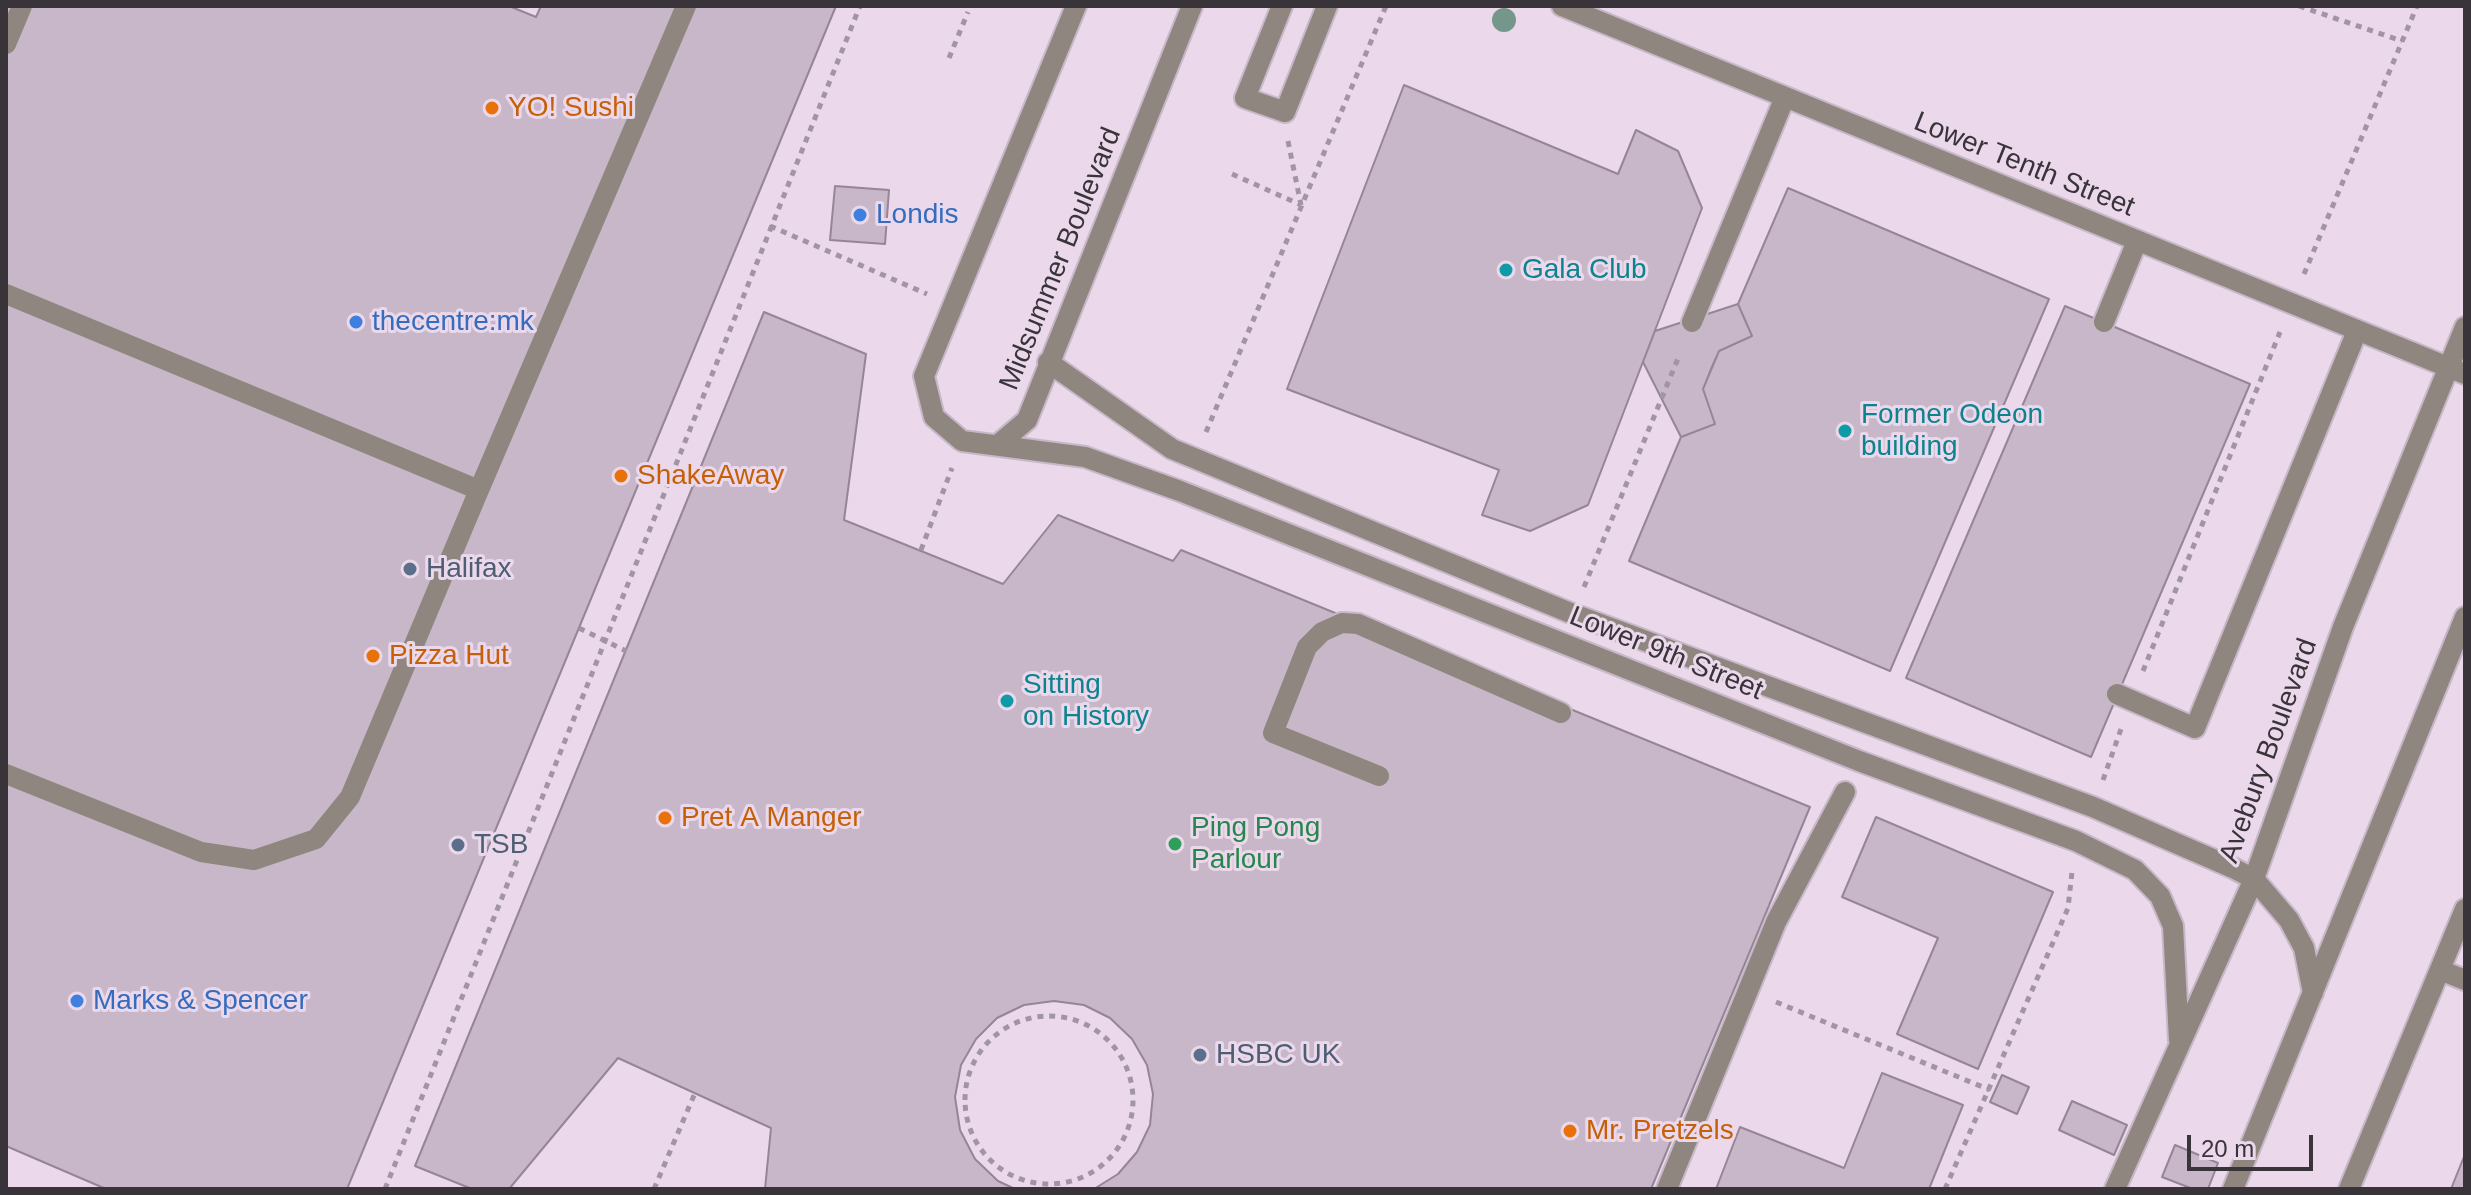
<!DOCTYPE html>
<html>
<head>
<meta charset="utf-8">
<style>
  body { margin:0 }
  #map { position:relative; width:2471px; height:1195px; overflow:hidden; background:#ebd9eb; font-family:Arial,sans-serif }
  canvas { display:block }
  .frame { position:absolute; inset:0; border:8px solid #39333a; pointer-events:none }
  .scale { position:absolute; left:2187px; top:1135px; width:126px; height:36px; box-sizing:border-box; border:4px solid #39333a; border-top:0; padding-left:10px; font-size:24px; line-height:28px; white-space:nowrap; color:#39333a; -webkit-text-stroke:6px #ebd9eb; paint-order:stroke }
</style>
</head>
<body>
<div id="map">
<canvas width="2471" height="1195"></canvas>
<div class="frame"></div>
<div class="scale">20 m</div>
</div>
<script>
const ctx = document.querySelector('canvas').getContext('2d');
ctx.lineJoin = 'round';
function paint(path, color) { ctx.fillStyle = color; ctx.fill(path, 'evenodd'); }
const poly = rows => new Path2D(rows.map(r => 'M' + r).join(''));
function stroke(path, color, width, dash) { ctx.strokeStyle = color; ctx.lineWidth = width; ctx.lineCap = dash ? 'butt' : 'round'; ctx.setLineDash(dash || []); ctx.stroke(path); }
function drawText(font, color, halo, rows, align = 'center') {
  ctx.font = font + ' Arial,sans-serif'; ctx.lineWidth = 6; ctx.setLineDash([]); ctx.textBaseline = 'middle'; ctx.strokeStyle = halo; ctx.fillStyle = color; for (const [text, x, y, turn = 0] of rows) {
    ctx.save(); ctx.translate(x, y); ctx.rotate((+turn || 0) * Math.PI / 180); ctx.textAlign = isNaN(turn) ? turn : align; if (halo) ctx.strokeText(text, 0, 0); ctx.fillText(text, 0, 0); ctx.restore();
  }
}
const building = poly([
  [6,6,509,6,536,17,541,6,836,6,347,1189,106,1189,6,1146,6,6],
  [1404,85,1618,174,1636,130,1678,151,1702,208,1588,505,1530,531,1482,515,1499,470,1287,389,1404,85],
  [835,186,889,190,885,244,830,240,835,186],
  [1788,188,2049,299,1890,671,1629,561,1681,437,1715,424,1703,389,1719,351,1752,336,1738,304,1788,188],
  [1738,304,1752,336,1719,351,1711,369,1703,389,1715,424,1681,437,1643,362,1655,331,1738,304],
  [2065,306,2250,384,2091,757,1906,678,2065,306],
  [764,312,866,354,844,520,1003,584,1058,515,1173,561,1181,550,1810,807,1651,1189,1094,1189,1118,1174,1137,1152,1150,1125,1153,1094,1147,1065,1132,1039,1110,1018,1084,1005,1054,1001,1024,1005,997,1018,976,1039,961,1065,955,1097,960,1130,975,1159,998,1181,1015,1189,765,1189,771,1128,618,1058,509,1189,472,1189,415,1166,764,312],
  [1876,817,2053,892,1978,1069,1897,1034,1938,938,1842,897,1876,817],
  [1882,1073,1963,1105,1929,1189,1716,1189,1740,1127,1844,1168,1882,1073],
  [2002,1075,2029,1087,2017,1114,1990,1102,2002,1075],
  [2072,1101,2127,1125,2114,1155,2059,1130,2072,1101],
  [2175,1145,2218,1163,2208,1189,2193,1189,2162,1177,2175,1145],
  [2465,1154,2465,1189,2451,1189,2465,1154]
]);
paint(building, '#c8b7c9');
stroke(building, '#968596', 2);
const minor = poly([
  [1076,6,924,376,934,417,962,441,1085,457,1180,491,1859,761,2076,841,2135,870,2160,896,2173,926,2179,1040],
  [1282,6,1245,98,1285,112,1327,6],
  [1562,6,2465,374],
  [6,44,22,6],
  [6,294,479,490,686,6],
  [1692,322,1785,97],
  [2104,322,2137,241],
  [1048,362,1172,449,1573,614,2093,807,2233,868,2254,879,2289,920,2304,948,2313,993],
  [1000,443,1027,420,1192,6],
  [2117,694,2195,728,2357,331],
  [6,774,201,852,254,860,316,839,350,797,479,490],
  [1379,776,1273,733,1307,647,1322,632,1342,623,1358,624,1561,713],
  [2440,970,2465,980],
  [1667,1189,1776,922,1845,792],
  [2115,1189,2254,879,2343,627,2465,327],
  [2233,1189,2465,617],
  [2349,1189,2465,909]
]);
stroke(minor, '#c7b8c8', 24);
stroke(poly([
  [2299,6,2402,41],
  [949,58,968,12],
  [1288,141,1301,205],
  [1232,174,1301,205],
  [770,226,927,294],
  [2304,274,2417,6],
  [1206,432,1386,6],
  [921,550,952,468],
  [1584,587,1679,356],
  [579,628,626,651],
  [2143,671,2280,332],
  [2103,780,2121,729],
  [1776,1002,1990,1090],
  '965 1100a84 84 0 1 1 168 0a84 84 0 1 1-168 0Z',
  [385,1189,860,6],
  [654,1189,695,1093],
  [1945,1189,2068,908,2072,872]
]), '#a295a3', 5, [6, 6]);
stroke(minor, '#8f8680', 20);
ctx.fillStyle = '#75968a';
for (const [x, y] of [
  [1504,20]
]) { ctx.beginPath(); ctx.arc(x, y, 12, 0, 2 * Math.PI); ctx.fill(); }
for (const [x, y, r, color] of [
  [492,108,8,"#e8710a"],
  [860,215,8,"#3f7fe0"],
  [1506,270,8,"#0f9aa8"],
  [356,322,8,"#3f7fe0"],
  [1845,431,8,"#0f9aa8"],
  [621,476,8,"#e8710a"],
  [410,569,8,"#5c6f8a"],
  [373,656,8,"#e8710a"],
  [1007,701,8,"#0f9aa8"],
  [665,818,8,"#e8710a"],
  [1175,844,8,"#2e9e5b"],
  [458,845,8,"#5c6f8a"],
  [77,1001,8,"#3f7fe0"],
  [1200,1055,8,"#5c6f8a"],
  [1570,1131,8,"#e8710a"]
]) { const dot = new Path2D(); dot.arc(x, y, r, 0, 2 * Math.PI); ctx.fillStyle = color; ctx.fill(dot); stroke(dot, '#ebd9eb', 3); }
drawText('28px', '#c56008', '#ebd9eb', [
  ["YO! Sushi",508,108],
  ["ShakeAway",637,476],
  ["Pizza Hut",389,656],
  ["Pret A Manger",681,818],
  ["Mr. Pretzels",1586,1131]
], 'left');
drawText('28px', '#39333a', '#ebd9eb', [
  ["Lower Tenth Street",2024,165,22],
  ["Midsummer Boulevard",1061,259,-68],
  ["Lower 9th Street",1666,654,22],
  ["Avebury Boulevard",2269,751,-70]
]);
drawText('28px', '#366cbe', '#ebd9eb', [
  ["Londis",876,215],
  ["thecentre:mk",372,322],
  ["Marks & Spencer",93,1001]
], 'left');
drawText('28px', '#0d838f', '#ebd9eb', [
  ["Gala Club",1522,270],
  ["Former Odeon",1861,415],
  ["building",1861,447],
  ["Sitting",1023,685],
  ["on History",1023,717]
], 'left');
drawText('28px', '#4e5e75', '#ebd9eb', [
  ["Halifax",426,569],
  ["TSB",474,845],
  ["HSBC UK",1216,1055]
], 'left');
drawText('28px', '#27864d', '#ebd9eb', [
  ["Ping Pong",1191,828],
  ["Parlour",1191,860]
], 'left');
</script>
</body>
</html>
